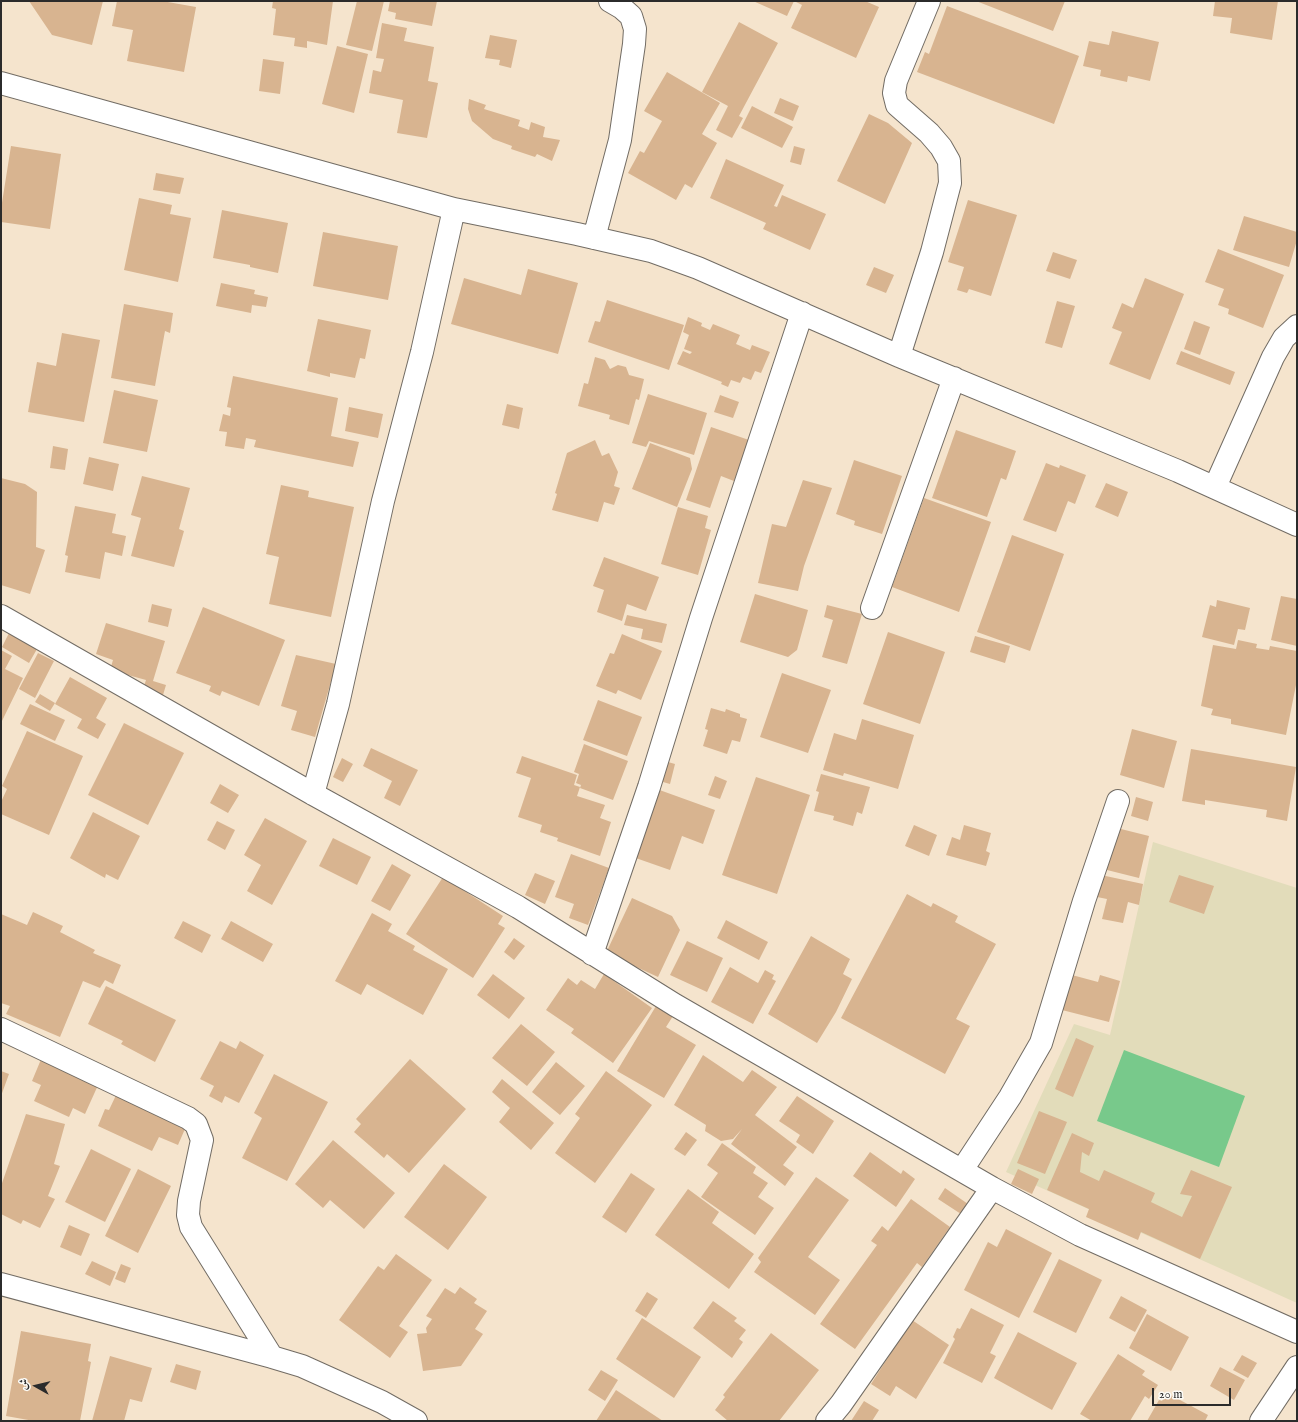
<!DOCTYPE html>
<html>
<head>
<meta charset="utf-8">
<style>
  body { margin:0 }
  #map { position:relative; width:1298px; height:1422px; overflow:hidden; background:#f5e4cd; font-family:"IM FELL English",Amiri,serif }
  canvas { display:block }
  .frame { position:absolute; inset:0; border:2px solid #2b2b2b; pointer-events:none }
  .north { position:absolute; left:16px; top:1366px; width:40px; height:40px; -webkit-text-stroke:3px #fdfcf7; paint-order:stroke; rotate:278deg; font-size:11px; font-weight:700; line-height:16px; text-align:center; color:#2b2b2b }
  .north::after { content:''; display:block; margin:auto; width:14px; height:18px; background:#2b2b2b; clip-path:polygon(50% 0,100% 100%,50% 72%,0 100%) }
  .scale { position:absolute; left:1152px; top:1388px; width:79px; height:18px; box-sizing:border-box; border:2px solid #2b2b2b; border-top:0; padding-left:5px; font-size:12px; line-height:14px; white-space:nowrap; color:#2b2b2b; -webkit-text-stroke:3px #fdfcf7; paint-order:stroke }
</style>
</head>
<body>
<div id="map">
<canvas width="1298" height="1422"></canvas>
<div class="frame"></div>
<div class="north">ش</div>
<div class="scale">20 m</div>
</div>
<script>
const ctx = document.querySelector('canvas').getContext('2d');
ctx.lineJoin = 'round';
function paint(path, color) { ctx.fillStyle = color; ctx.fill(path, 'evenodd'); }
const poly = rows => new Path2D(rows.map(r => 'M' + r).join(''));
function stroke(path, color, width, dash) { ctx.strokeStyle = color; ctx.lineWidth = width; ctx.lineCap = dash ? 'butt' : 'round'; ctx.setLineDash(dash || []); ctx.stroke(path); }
paint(poly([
  [1153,842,1297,888,1297,1303,1006,1172,1074,1024,1110,1035]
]), '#e2dcba');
paint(poly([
  [1124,1050,1245,1096,1219,1167,1097,1121]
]), '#78c98b');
paint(poly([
  [29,1,103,1,92,45,52,35],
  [117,1,162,1,196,7,184,72,127,61,133,30,112,26],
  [273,1,333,1,327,45,307,41,307,48,294,46,295,38,273,35,276,9,272,8],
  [357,1,384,1,372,51,346,45],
  [390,1,437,1,432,26,395,19,396,13,388,11],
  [753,1,865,1,879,7,856,58,791,28,802,5,794,1,787,16],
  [976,1,1065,1,1053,31],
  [1215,1,1278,1,1272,40,1230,33,1232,18,1213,16],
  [947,6,1079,56,1054,124,917,72,925,52,929,54],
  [739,22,778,43,739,116,743,118,732,138,716,130,728,106,702,92],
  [382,23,407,28,404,41,434,47,428,81,438,83,427,138,397,133,403,100,369,93,373,70,381,72,384,59,376,58],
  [1112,31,1159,42,1150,81,1128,76,1127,82,1100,76,1101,70,1083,66,1089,41,1109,45],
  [490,35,517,40,511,68,499,65,500,60,485,58],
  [337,46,368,54,354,113,322,104],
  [263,59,284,62,280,94,259,91],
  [667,72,720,103,702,134,717,143,692,188,685,184,676,200,628,173,640,151,644,153,662,121,644,111],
  [780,98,799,106,793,121,774,113],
  [469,99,486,105,484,109,520,120,518,126,529,130,531,122,545,127,543,137,560,140,552,161,537,154,535,157,511,149,512,146,493,139,472,121,468,109],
  [752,106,793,127,782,148,741,128],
  [869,114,888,123,912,143,885,204,837,181],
  [11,146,61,154,50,229,1,222,1,209],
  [794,146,805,149,801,165,790,162],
  [726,159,784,185,774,206,777,207,782,195,826,214,810,250,763,229,766,223,710,198],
  [156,173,184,178,180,194,153,190],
  [139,198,172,205,170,214,191,218,178,282,124,270],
  [968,200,1017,215,991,296,969,289,967,293,957,290,964,267,948,262],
  [222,210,288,223,278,273,250,267,250,265,213,258],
  [1244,216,1297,232,1297,240,1289,267,1233,250],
  [323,232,398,246,388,300,313,286],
  [1218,249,1284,275,1263,328,1228,314,1229,309,1218,305,1224,289,1205,282],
  [1053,252,1077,260,1070,279,1046,271],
  [874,267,894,275,886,293,866,285],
  [528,269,578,283,558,354,451,324,464,278,521,295],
  [1145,278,1184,294,1150,380,1109,364,1122,332,1112,328,1122,303,1133,308],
  [221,283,255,290,254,294,268,297,266,307,252,305,251,313,216,306],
  [607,300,684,325,669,370,588,342,595,321,600,322],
  [1057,301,1075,306,1062,348,1045,343],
  [124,304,173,313,170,333,165,331,155,386,111,378],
  [688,317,702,323,701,326,710,330,713,324,740,335,736,344,750,350,752,345,770,352,761,373,755,371,751,380,743,377,740,383,731,380,728,387,721,384,722,382,677,364,683,351,690,354,692,352,684,349,689,335,683,332],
  [318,319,371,330,365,359,360,358,355,378,330,373,330,377,307,371],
  [1194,321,1210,327,1200,355,1184,349],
  [62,333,100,340,84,422,28,412,37,362,56,366],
  [1181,351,1235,372,1230,385,1176,364],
  [595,357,605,360,610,369,618,365,626,367,629,375,644,379,639,400,636,399,629,425,609,419,610,415,578,406,584,383,588,384],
  [233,376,338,398,331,436,359,442,353,467,254,447,256,440,246,438,244,449,225,446,227,432,219,431,223,414,230,416,231,408,227,407],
  [114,390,158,400,147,452,103,443],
  [648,394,707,413,694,455,649,441,646,447,632,443],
  [720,395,739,402,733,418,714,412],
  [507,404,523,408,519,429,502,425],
  [349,407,383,414,378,438,345,431],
  [711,427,749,440,734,481,721,476,710,508,686,500],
  [956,430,1016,451,1006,480,1001,478,987,517,932,498],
  [595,440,602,456,609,453,618,472,614,486,620,488,614,505,604,502,598,522,552,510,557,494,555,493,567,453],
  [650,443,690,458,692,469,677,507,632,489],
  [53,446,68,449,65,470,50,468],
  [89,457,119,464,113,491,83,484],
  [854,460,902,476,882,534,854,525,855,521,836,514],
  [1046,463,1059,468,1060,465,1086,475,1075,504,1068,501,1056,532,1023,520],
  [142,476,190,488,179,529,184,531,174,567,131,556,141,518,131,515],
  [1,478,25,484,37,492,36,547,45,550,30,594,1,585],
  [803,480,832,488,804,566,798,591,758,583,772,524,786,527],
  [1106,483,1128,492,1118,517,1095,507],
  [281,485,309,491,308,497,354,507,331,617,269,604,279,557,266,554],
  [924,498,991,522,959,612,892,587],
  [75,506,116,514,112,533,126,536,122,556,105,552,100,579,65,572,68,556,65,555],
  [678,507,708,516,705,528,711,530,698,575,661,564],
  [1012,535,1064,554,1030,651,977,632],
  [604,557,659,577,646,611,627,604,622,621,597,612,604,590,593,586],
  [755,594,808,610,797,650,788,657,740,642],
  [1281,596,1297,599,1297,646,1271,640],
  [1217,600,1250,608,1245,630,1238,629,1234,645,1202,637,1210,605,1216,607],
  [152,604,172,609,168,627,148,622],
  [827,605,862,614,847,664,822,657,833,620,824,617],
  [203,607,285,640,259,706,222,691,220,696,209,691,211,686,176,673],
  [627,615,667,624,662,643,641,639,643,629,624,625],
  [106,623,165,641,153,681,166,685,163,695,143,689,146,680,110,670,113,660,96,654],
  [888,632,945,652,920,724,863,704],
  [9,633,37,649,29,663,2,647],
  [622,634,662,651,641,700,618,690,616,694,596,686,610,653,614,654],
  [975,636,1010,646,1005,663,970,652],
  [1238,640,1257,644,1256,648,1269,650,1270,646,1297,651,1297,680,1286,735,1231,724,1231,719,1211,715,1213,709,1201,706,1213,645,1236,649],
  [1,650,12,656,5,669,23,678,1,723],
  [38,653,54,661,35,698,19,689],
  [296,655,336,664,315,737,291,730,297,711,281,706],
  [782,673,831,690,808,753,760,737],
  [70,677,107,698,96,718,106,724,98,739,77,728,82,719,55,704],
  [40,694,55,703,50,711,35,702],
  [598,700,642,717,627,756,583,740],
  [30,704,65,720,55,741,20,724],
  [711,708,725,712,726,709,740,714,740,717,747,719,740,742,732,740,727,754,703,746,708,730,705,729],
  [862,719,914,735,898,789,844,773,843,776,823,770,834,733,856,740],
  [124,723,184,753,148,825,88,795],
  [1132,729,1177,741,1164,788,1120,775],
  [27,731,83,756,49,835,1,814,1,802,7,789,2,786],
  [584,744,628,761,613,800,580,788,581,785,576,783,579,774,574,772],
  [371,748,418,770,400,806,384,798,392,781,363,766],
  [1191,749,1296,767,1287,821,1266,817,1267,810,1205,800,1205,805,1182,801],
  [522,756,577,775,574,785,580,787,577,796,605,805,600,818,611,822,600,856,557,841,558,838,540,832,542,825,518,817,531,778,516,773],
  [342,758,353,764,343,782,333,777],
  [661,760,675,764,670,784,656,780],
  [821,774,870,787,862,814,857,812,853,826,833,820,834,816,814,811,819,792,816,791],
  [715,776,727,781,720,799,708,795],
  [756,777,810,795,777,894,722,875],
  [220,784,239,795,228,813,210,803],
  [654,788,715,810,703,844,682,836,670,870,630,856],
  [1136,797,1153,802,1148,821,1131,816],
  [93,812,140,836,118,880,106,874,105,878,70,858],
  [265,818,307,841,272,905,247,891,261,865,244,855],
  [217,821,235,830,225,850,207,840],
  [914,825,937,835,929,856,905,846],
  [964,825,991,833,986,851,990,853,986,866,946,855,952,837,960,840],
  [1113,827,1149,836,1139,878,1103,869],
  [333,838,371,857,357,885,319,866],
  [571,854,609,868,588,925,569,918,574,904,555,897],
  [392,864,411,875,390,911,371,901],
  [535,873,555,881,545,904,525,895],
  [1101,875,1143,884,1139,905,1128,902,1123,923,1102,919,1107,899,1097,897],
  [1179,875,1214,886,1204,914,1169,902],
  [443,877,503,916,498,924,505,928,473,978,406,934],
  [907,894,931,907,933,903,958,916,955,922,996,944,956,1019,970,1026,945,1074,841,1018],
  [632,898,672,916,680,930,658,977,606,953],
  [33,912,63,926,60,932,95,950,93,953,121,965,113,984,105,980,100,988,83,981,60,1037,6,1014,10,1006,1,1003,1,914,27,925],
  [372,913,392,924,388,931,415,946,413,950,448,969,423,1015,367,984,361,995,335,981],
  [726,920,768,942,759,960,717,938],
  [183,921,211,935,202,953,174,938],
  [231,921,273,944,263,962,221,939],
  [811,936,850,959,843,974,852,979,836,1012,817,1043,768,1014],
  [514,938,525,946,514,960,504,952],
  [687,941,723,958,707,992,670,975],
  [730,967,758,983,765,970,774,975,772,979,776,981,753,1024,711,1002],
  [493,974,525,998,509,1019,477,995],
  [604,974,652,1008,613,1063,571,1033,574,1029,546,1010,568,978,577,985,581,980,595,989],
  [1072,975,1098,982,1100,975,1120,981,1109,1022,1062,1010],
  [106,986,176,1020,155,1062,121,1044,123,1041,88,1024],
  [656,1006,673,1016,666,1027,696,1045,664,1098,617,1071],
  [521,1024,555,1052,527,1086,492,1058],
  [1076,1038,1094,1046,1073,1097,1055,1089],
  [220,1041,236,1049,240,1041,264,1055,239,1103,225,1096,222,1103,209,1096,214,1086,200,1079],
  [703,1055,743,1082,752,1070,777,1087,755,1115,797,1147,783,1165,794,1173,785,1186,731,1144,742,1129,733,1139,721,1141,705,1131,706,1125,674,1105],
  [42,1057,99,1083,85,1114,73,1108,69,1117,34,1101,41,1085,32,1081],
  [410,1059,466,1109,409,1173,387,1154,384,1158,354,1132,361,1124,356,1119],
  [556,1062,585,1086,560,1115,532,1092],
  [1,1071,9,1074,1,1096],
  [606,1071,652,1105,595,1183,555,1153,580,1118,575,1114],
  [274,1074,328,1102,287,1181,242,1158,262,1118,254,1113],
  [502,1079,554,1123,531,1150,499,1122,510,1108,492,1092],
  [118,1091,188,1122,178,1145,159,1137,152,1151,98,1126,105,1109,109,1110],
  [797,1096,834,1121,813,1154,796,1142,800,1135,779,1121],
  [1039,1111,1067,1122,1045,1174,1017,1163],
  [26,1114,65,1124,54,1164,60,1166,48,1196,55,1199,40,1228,23,1220,21,1224,1,1214,1,1186],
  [686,1132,697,1140,685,1156,674,1149],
  [1072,1133,1094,1143,1089,1156,1082,1152,1080,1172,1099,1181,1104,1170,1155,1193,1151,1202,1182,1217,1192,1196,1180,1194,1191,1170,1232,1187,1200,1259,1141,1232,1138,1240,1086,1217,1089,1209,1047,1190],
  [333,1140,395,1193,364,1229,330,1200,323,1208,295,1184],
  [722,1143,756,1167,753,1173,768,1183,758,1197,774,1208,755,1235,701,1197,718,1173,707,1165],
  [91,1149,131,1169,105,1222,65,1202],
  [870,1152,901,1174,903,1170,915,1179,896,1207,853,1176],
  [444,1164,487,1197,448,1250,404,1217],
  [138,1169,171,1186,138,1253,105,1236],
  [1018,1169,1039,1179,1032,1194,1011,1184],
  [631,1173,655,1189,626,1233,602,1217],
  [816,1177,849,1200,808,1257,840,1280,815,1315,754,1272,761,1262,758,1258],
  [945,1188,968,1204,961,1214,938,1199],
  [688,1189,719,1212,712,1223,754,1254,729,1289,655,1235],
  [911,1199,950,1227,922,1267,917,1263,855,1349,820,1324,877,1245,871,1241,882,1226,888,1231],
  [69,1225,90,1234,81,1256,60,1247],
  [1006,1229,1052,1253,1019,1318,964,1290,988,1242,997,1247],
  [396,1254,432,1280,399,1326,408,1332,390,1358,339,1320,378,1266,384,1270],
  [1059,1259,1102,1280,1076,1333,1033,1312],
  [92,1261,116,1272,110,1286,85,1274],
  [121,1264,131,1268,125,1283,115,1279],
  [460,1287,477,1299,474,1303,487,1311,475,1329,483,1334,461,1366,423,1371,417,1334,427,1333,426,1328,432,1319,426,1316,445,1288,455,1294],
  [647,1292,658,1299,646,1318,635,1311],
  [1121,1296,1147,1310,1135,1332,1109,1318],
  [713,1301,737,1318,734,1321,746,1330,739,1339,743,1342,732,1358,693,1328],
  [971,1308,1004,1325,990,1353,996,1356,982,1383,943,1363,955,1339,953,1337,957,1328,960,1329],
  [1147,1314,1189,1337,1171,1371,1129,1348],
  [642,1318,701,1357,674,1398,616,1359],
  [912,1320,949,1345,916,1399,896,1386,890,1396,871,1384],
  [21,1331,91,1344,88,1361,91,1362,80,1421,34,1421,6,1416],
  [1018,1332,1077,1363,1052,1410,994,1378],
  [771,1333,819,1370,779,1421,746,1420,728,1421,715,1410,725,1397,723,1395],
  [1118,1354,1145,1371,1142,1375,1158,1385,1149,1399,1145,1396,1130,1421,1092,1421,1080,1414],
  [1242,1355,1257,1363,1248,1378,1233,1370],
  [110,1356,152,1368,142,1402,130,1399,124,1421,92,1421],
  [176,1364,201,1371,196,1390,170,1382],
  [1220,1367,1245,1380,1234,1400,1210,1386],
  [601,1370,618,1380,605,1401,588,1390],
  [616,1390,663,1421,596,1421],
  [1167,1393,1208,1415,1205,1421,1147,1421,1159,1400,1162,1401],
  [864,1401,879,1410,872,1421,851,1421]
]), '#d8b490');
const minor = poly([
  [1,83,454,209,577,234,651,251,698,268,899,356,1178,471,1297,525],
  [594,238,620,140,634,44,635,29,631,16,622,8,610,1],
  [899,356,932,252,950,183,949,161,941,147,929,133,897,105,894,93,896,81,929,1],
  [1215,487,1273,357,1284,338,1297,326],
  [872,608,954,378],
  [1,616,313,794,518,907,675,1005,992,1188,1080,1235,1297,1332],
  [313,794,338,704,383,501,422,352,454,209],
  [592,954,649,787,701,618,802,313],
  [1,1029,188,1118,196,1124,202,1140,189,1201,188,1215,191,1227,272,1357],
  [962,1170,1010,1097,1041,1043,1084,901,1118,801],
  [1,1284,272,1357,302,1366,382,1402,416,1421],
  [827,1421,841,1404,992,1188],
  [1261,1421,1297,1367]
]);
stroke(minor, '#726c64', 24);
stroke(minor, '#fff', 22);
</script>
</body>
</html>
